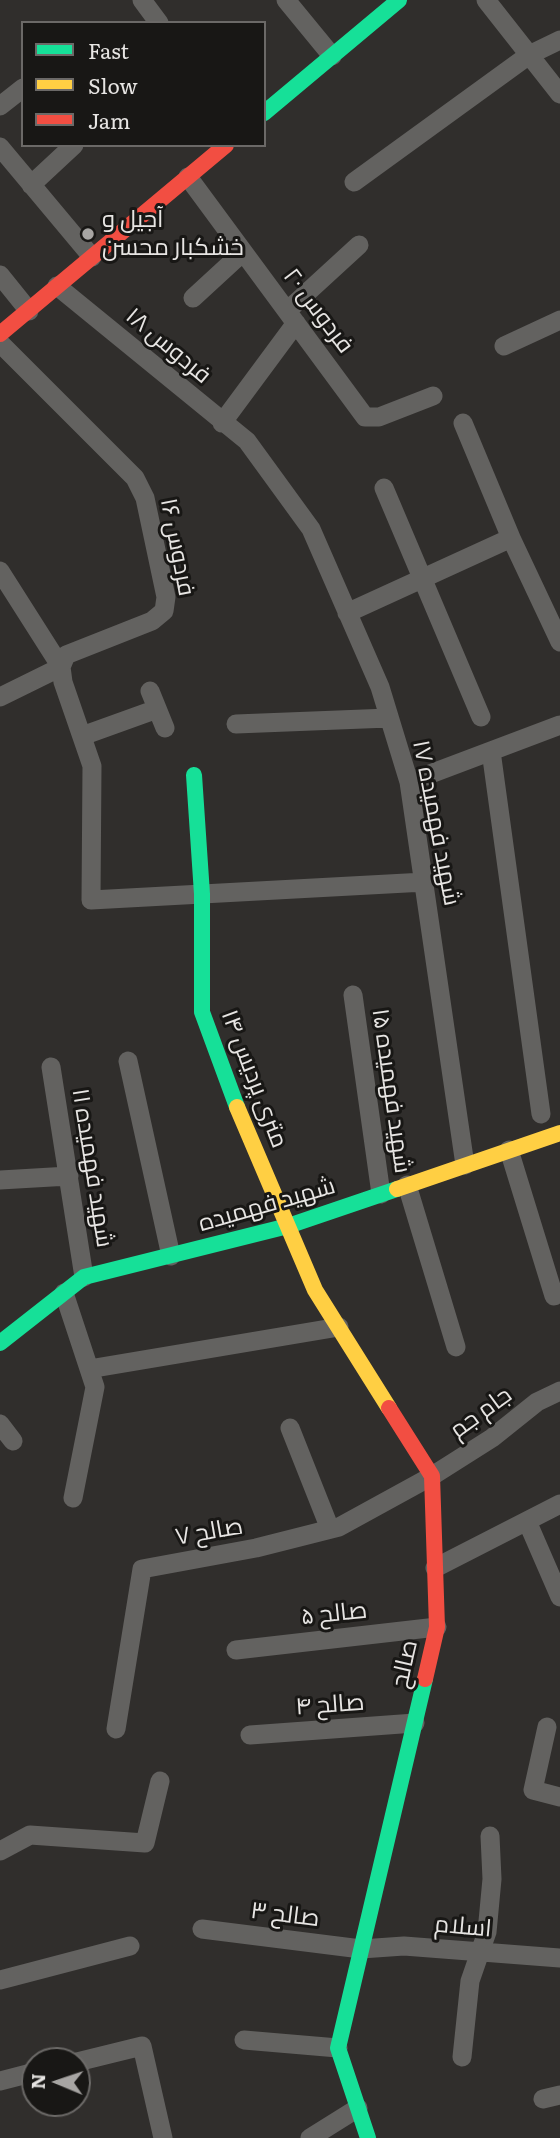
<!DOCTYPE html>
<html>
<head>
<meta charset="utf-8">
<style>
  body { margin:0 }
  #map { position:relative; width:560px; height:2138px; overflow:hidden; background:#302e2c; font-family:Literata,serif }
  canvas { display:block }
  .legend { position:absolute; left:21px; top:21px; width:245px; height:126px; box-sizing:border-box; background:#181715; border:2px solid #6b6967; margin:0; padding:9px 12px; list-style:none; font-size:21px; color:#e7e5e3 }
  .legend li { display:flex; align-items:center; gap:14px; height:35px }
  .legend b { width:35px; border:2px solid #6b6967 }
  .north { position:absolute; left:21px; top:2047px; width:70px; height:70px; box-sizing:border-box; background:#181715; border:2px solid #6b6967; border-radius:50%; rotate:272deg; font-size:19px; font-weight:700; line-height:28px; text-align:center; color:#e7e5e3 }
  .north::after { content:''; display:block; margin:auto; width:24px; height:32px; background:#a7a5a3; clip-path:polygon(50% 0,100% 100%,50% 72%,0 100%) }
</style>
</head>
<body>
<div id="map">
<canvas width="560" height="2138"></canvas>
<ul class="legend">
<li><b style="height:9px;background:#16e098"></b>Fast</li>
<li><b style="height:9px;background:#ffcf43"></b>Slow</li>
<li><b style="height:9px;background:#f24e42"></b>Jam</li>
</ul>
<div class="north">N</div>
</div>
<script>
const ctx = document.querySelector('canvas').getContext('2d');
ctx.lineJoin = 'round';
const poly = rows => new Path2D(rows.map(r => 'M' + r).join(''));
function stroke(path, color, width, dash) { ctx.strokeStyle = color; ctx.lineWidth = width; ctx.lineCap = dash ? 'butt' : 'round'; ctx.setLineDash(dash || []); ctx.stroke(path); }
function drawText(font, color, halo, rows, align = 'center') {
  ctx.font = font + ' Literata,Cairo,serif'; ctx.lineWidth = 6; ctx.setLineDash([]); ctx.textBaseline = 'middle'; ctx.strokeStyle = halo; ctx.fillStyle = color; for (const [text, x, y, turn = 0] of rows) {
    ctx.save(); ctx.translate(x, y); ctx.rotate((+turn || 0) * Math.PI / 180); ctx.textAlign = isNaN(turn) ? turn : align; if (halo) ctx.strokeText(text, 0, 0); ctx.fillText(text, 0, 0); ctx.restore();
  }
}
stroke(poly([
  [142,0,159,23],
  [286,0,332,56],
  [486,0,560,94],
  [0,106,23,88],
  [0,147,92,257],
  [188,177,365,417,379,417,433,396],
  [354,182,529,55,560,40],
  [31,185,74,145],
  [0,275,29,311],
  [57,286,247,441,311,529,380,687,409,782,465,1165],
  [193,298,243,252],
  [287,311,359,245],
  [0,343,135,478,145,498,166,597,164,611,152,621,66,655,61,667],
  [504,346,560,320],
  [222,423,296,323],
  [463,423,511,538],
  [384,488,481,717],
  [0,571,61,667,63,682,92,766,91,900,425,882],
  [347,613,511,538,560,642],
  [150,691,165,728],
  [0,697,61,667],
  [236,724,389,718],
  [82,736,157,709],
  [491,751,541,1114],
  [409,782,560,725],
  [353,995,381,1194],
  [128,1061,171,1256],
  [51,1067,84,1277],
  [509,1150,554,1296],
  [0,1180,69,1176],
  [407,1185,456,1347],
  [64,1293,95,1387,73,1498],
  [89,1369,339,1327],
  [0,1424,13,1441],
  [290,1428,330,1529],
  [527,1521,560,1597],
  [435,1568,560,1504],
  [236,1650,437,1627],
  [547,1727,533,1790,560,1797],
  [116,1729,142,1569,256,1548,339,1527,432,1476,492,1438,537,1402,560,1391],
  [250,1735,415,1723],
  [0,1851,30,1835,145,1843,160,1781],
  [202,1929,361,1949,404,1946,560,1958],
  [0,1980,130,1946],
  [244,2040,338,2048],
  [462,2057,470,1981,487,1932,492,1879,490,1836],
  [77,2062,142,2046,163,2138],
  [0,2081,35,2072],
  [543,2099,560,2095],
  [310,2138,358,2108]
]), '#636260', 19);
stroke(poly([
  [264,113,399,0],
  [194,775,202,894,202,1012,237,1107],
  [0,1343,84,1277,288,1226,397,1189],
  [368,2138,338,2048,425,1679]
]), '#16e098', 16);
stroke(poly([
  [237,1107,315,1290,389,1408],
  [397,1189,560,1133]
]), '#ffcf43', 16);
stroke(poly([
  [0,334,226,145],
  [389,1408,432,1476,437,1627,425,1679]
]), '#f24e42', 16);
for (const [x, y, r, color] of [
  [88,234,7,"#a7a5a3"]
]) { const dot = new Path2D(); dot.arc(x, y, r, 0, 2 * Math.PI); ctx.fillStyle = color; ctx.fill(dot); stroke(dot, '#181715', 2.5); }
drawText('24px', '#e7e5e3', '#181715', [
  ["آجیل و",102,220],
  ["خشکبار محسن",102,248]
], 'left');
drawText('24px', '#e7e5e3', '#181715', [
  ["فردوس ۲۰",318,311,53],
  ["فردوس ۱۸",168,346,40],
  ["فردوس ۱۶",177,547,79],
  ["شهید فهمیده ۱۷",436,823,79],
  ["۱۴ متری پردیس",254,1079,69],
  ["شهید فهمیده ۱۵",391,1091,82],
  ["شهید فهمیده ۱۱",92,1168,81],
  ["شهید فهمیده",267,1205,-16],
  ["جام جم",481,1413,-36],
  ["صالح ۷",209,1532,-10],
  ["صالح ۵",334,1614,-6],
  ["صالح",405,1664,-77],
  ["صالح ۴",330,1705,-4],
  ["صالح ۳",285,1915,7],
  ["اسلام",463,1927,5]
]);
</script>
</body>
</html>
